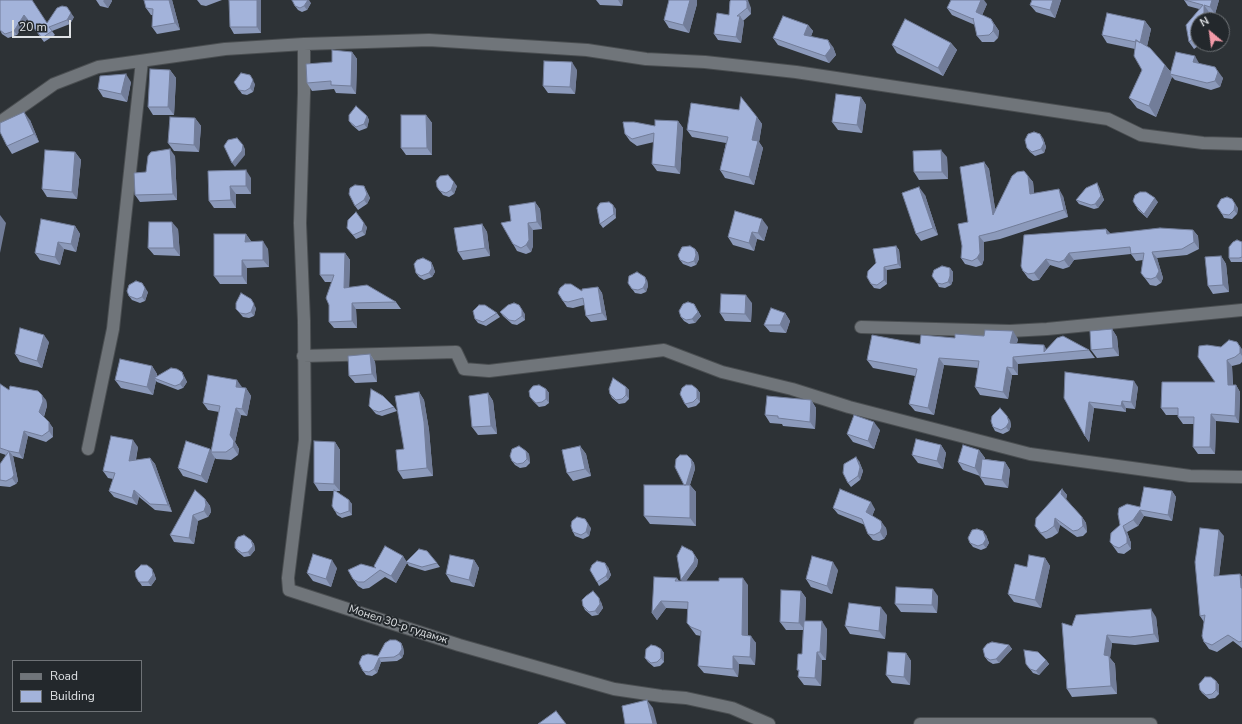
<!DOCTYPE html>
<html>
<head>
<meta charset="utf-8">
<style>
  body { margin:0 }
  #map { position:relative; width:1242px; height:724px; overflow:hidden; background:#2d3236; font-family:"Nunito Sans",sans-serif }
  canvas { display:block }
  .legend { position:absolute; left:12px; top:660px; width:130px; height:52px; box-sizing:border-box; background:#23282c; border:1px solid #6e7276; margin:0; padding:5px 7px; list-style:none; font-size:12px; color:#dfe2e5 }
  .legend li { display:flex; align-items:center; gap:8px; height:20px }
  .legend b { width:20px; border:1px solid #6e7276 }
  .north { position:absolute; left:1190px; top:12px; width:40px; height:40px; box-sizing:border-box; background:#23282c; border:1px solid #6e7276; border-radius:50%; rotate:331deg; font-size:11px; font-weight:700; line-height:16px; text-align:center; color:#dfe2e5 }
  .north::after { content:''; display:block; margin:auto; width:14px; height:18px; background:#f39aa8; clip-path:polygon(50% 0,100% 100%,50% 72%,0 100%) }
  .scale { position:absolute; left:12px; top:20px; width:59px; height:18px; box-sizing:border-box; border:2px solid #dfe2e5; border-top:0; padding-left:5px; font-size:12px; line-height:14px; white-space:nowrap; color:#dfe2e5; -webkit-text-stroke:3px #23282c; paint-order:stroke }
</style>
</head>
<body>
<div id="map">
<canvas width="1242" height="724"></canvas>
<ul class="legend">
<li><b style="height:5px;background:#70757a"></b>Road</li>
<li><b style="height:11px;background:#a3b3da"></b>Building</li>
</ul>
<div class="north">N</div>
<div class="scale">20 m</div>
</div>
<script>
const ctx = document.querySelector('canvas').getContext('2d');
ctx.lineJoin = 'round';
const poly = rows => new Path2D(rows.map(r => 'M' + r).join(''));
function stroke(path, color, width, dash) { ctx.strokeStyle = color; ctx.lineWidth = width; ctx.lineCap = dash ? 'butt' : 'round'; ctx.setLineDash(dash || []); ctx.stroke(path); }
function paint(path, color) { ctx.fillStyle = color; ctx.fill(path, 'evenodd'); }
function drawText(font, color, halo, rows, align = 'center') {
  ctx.font = font + ' "Nunito Sans",sans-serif'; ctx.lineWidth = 4; ctx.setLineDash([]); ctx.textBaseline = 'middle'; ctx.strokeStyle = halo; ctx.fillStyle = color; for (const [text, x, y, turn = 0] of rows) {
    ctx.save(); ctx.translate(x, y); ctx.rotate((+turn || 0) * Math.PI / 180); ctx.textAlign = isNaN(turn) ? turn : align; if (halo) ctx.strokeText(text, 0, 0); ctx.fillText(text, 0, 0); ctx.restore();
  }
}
const minor = poly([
  [304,44,304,93,300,223,304,321,305,440,288,578,289,590,459,645,614,689,661,696,686,698,732,708,769,724],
  [0,122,54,84,98,67,225,49,304,44,429,40,587,50,646,59,705,62,796,72,1108,119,1141,135,1203,143,1242,144],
  [861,327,1010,331,1047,329,1242,310],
  [303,356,456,352,464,369,489,371,664,350,722,372,792,389,849,407,1030,454,1190,476,1242,477],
  [88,449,113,329,142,61],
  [920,724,1151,724]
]);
stroke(minor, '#4a4e51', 14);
stroke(minor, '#70757a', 12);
paint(poly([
  [0,0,47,23,74,17,70,24,52,31,55,35,44,42,27,19,17,35,8,38,2,34,0,30],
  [96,0,112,0,112,1,108,8,100,6],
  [172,0,180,30,157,34,152,27,153,15,151,15,146,8],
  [197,0,222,0,206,6,201,5],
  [261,0,261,33,234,34,230,27],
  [596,0,623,0,622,6,600,5],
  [697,0,697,4,689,33,669,28,664,20],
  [1032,0,1061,0,1055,18,1036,12,1030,5],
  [1184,0,1219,0,1215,14,1209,12,1209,20,1198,20,1198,44,1201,44,1194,49,1189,42,1199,9,1188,6],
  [730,1,751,8,751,14,743,21,744,22,741,43,718,40,714,34,729,15],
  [311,3,307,10,302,12,298,10,295,6],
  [987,4,982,15,991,19,999,31,998,38,994,42,982,42,977,36,975,25,952,15,947,8],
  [1145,21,1151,29,1147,46,1165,65,1171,72,1199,63,1223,78,1220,87,1211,90,1175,80,1172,77,1156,117,1137,108,1129,98,1142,70,1135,49,1107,43,1102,35],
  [808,25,813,31,811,36,833,47,836,55,829,63,778,45,773,38],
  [951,43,957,50,943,76,897,53,892,45],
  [352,52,357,59,356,94,336,93,334,89,312,91,307,83,332,62],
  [170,70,176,78,174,115,153,115,148,107],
  [577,70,575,94,548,93,543,86],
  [131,82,127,102,103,97,98,89],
  [234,82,255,84,253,92,247,95,242,94],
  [861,97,866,105,862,133,838,130,832,122],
  [426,115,432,123,432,155,406,155,401,148],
  [367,116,369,120,367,128,359,131,352,125,349,121],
  [757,117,762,124,759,142,763,148,754,185,725,178,720,170,726,143,692,137,687,130],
  [195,118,201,126,199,152,174,151,168,143],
  [30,120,39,142,12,154,7,146],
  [678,121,683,128,680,174,657,171,652,164,654,142,637,146,630,141,625,134,655,126],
  [1043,138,1046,147,1044,153,1035,156,1030,152,1027,148],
  [75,152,81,160,77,199,47,197,42,189],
  [175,156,177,200,140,202,135,195,146,172],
  [947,157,948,179,919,180,914,172],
  [984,162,989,169,995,209,1028,176,1033,182,1034,194,1063,196,1068,217,1000,239,984,242,984,259,982,265,976,267,965,264,961,258,968,222],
  [208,171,251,178,251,194,236,194,236,208,214,208,209,201],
  [457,186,454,194,449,197,443,195,437,187],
  [1099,187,1104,200,1098,208,1094,209,1079,204,1076,200],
  [366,190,370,198,367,204,358,210,355,206],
  [925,195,938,235,921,241,916,234],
  [535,202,540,209,542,229,533,230,533,246,531,252,526,254,517,251,513,244,511,221],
  [1158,202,1147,218,1138,210,1136,206],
  [1238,208,1237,214,1232,219,1224,218,1222,214],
  [616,209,616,218,603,228,600,224],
  [482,224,487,232,490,256,463,260,458,252],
  [75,226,80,234,76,252,64,249,60,265,40,260,35,253],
  [367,227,365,235,356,239,347,228],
  [768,227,764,241,757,239,754,251,733,245,728,237],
  [178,229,180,256,154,255,148,248],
  [1106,229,1110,233,1193,230,1198,236,1199,249,1187,255,1157,258,1163,278,1161,283,1156,286,1150,285,1141,273,1143,260,1136,261,1131,254,1074,260,1069,267,1063,269,1050,265,1039,280,1033,281,1028,278,1023,271,1021,266],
  [246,234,251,241,268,249,269,267,247,268,247,284,220,284,214,276],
  [1242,242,1242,262,1231,262,1229,258],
  [896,246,899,250,901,268,887,270,887,284,880,289,874,288,871,284],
  [695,249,698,253,699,259,696,265,691,267,683,264,680,260],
  [345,253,350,260,349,287,396,302,401,309,356,309,357,328,334,328,329,322,332,282,325,282,320,275],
  [1221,256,1226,264,1229,292,1213,294,1208,286],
  [431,262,433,266,435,272,432,277,424,280,419,277,416,273],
  [950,268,953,272,953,280,951,285,945,288,939,287,937,283],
  [647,280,648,286,646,292,641,294,635,293,628,283],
  [598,287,602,293,607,320,591,322,586,316,584,305,573,308,567,307,563,301,582,291],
  [148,292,145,301,140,303,132,300,129,296],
  [752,303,751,322,725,321,720,313],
  [694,304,701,316,695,323,689,324,684,321,681,317],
  [256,308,254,316,249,318,243,317,236,309],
  [500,312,525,314,525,320,517,325,512,324,503,316],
  [497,313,500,317,486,326,478,323,475,319],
  [785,313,790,321,786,333,770,332,764,325],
  [1112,329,1117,337,1119,356,1097,358,1091,350],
  [984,336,1018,339,1017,343,1046,349,1089,350,1095,358,1018,364,1018,375,1012,375,1008,399,980,395,975,387,978,368,944,365,934,415,915,411,909,404,915,376,873,368,867,360,920,344,955,338],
  [49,342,42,368,20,362,15,354],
  [1221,347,1242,349,1242,362,1240,364,1232,366,1233,385,1236,385,1240,392,1239,423,1216,421,1215,454,1198,454,1193,447,1194,424,1183,424,1178,417,1178,415,1166,415,1161,408,1215,382],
  [370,354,375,362,377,382,355,383,349,376],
  [152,366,157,374,157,376,182,372,187,382,183,388,178,390,157,382,156,381,153,395,121,388,115,380],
  [0,384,9,390,46,400,47,406,44,417,53,428,53,437,46,442,28,436,23,459,13,456,18,481,16,484,10,487,0,486,0,464,6,455,0,453],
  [242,387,242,388,246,388,251,396,247,416,241,415,235,442,239,449,238,455,231,460,216,459,215,458,207,483,183,476,178,468,210,449,211,451,219,412,208,410,203,403],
  [626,387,629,390,629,399,625,403,619,404,612,398,610,394],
  [1138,387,1135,409,1126,408,1126,412,1094,408,1089,442,1085,436,1064,398],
  [546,389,549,393,549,403,545,406,539,407,533,401,530,397],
  [697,389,700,393,700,402,696,406,688,408,685,404],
  [419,392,424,400,429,430,433,476,403,479,398,471],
  [488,393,493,401,497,434,478,435,472,427],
  [811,400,816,408,815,429,783,426,782,424,770,423,765,415],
  [369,406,394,407,397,411,382,416,376,414],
  [1010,420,1011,426,1009,431,1003,434,995,431,993,427],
  [880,430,874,449,853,442,847,434],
  [335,442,340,450,340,491,336,491,352,504,352,515,342,518,337,515,335,511,334,491,319,491,314,483],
  [941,445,946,453,943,469,918,463,912,455],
  [580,446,586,454,591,476,573,481,567,473],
  [138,447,136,460,150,458,155,464,172,512,155,510,139,497,137,505,114,497,109,491,113,479,108,478,103,471],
  [979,450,985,458,985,459,1005,462,1010,470,1008,488,985,485,980,477,980,476,963,470,958,462],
  [526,451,529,454,530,463,526,467,520,468,515,465,512,461],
  [691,459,694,463,695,469,690,485,696,492,696,526,650,524,644,516,684,485],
  [859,461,863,471,860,480,851,487,848,483],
  [1062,489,1067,495,1066,499,1082,517,1086,523,1087,532,1083,536,1077,537,1060,525,1058,533,1052,537,1046,539,1039,532,1035,526],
  [1172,491,1176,497,1172,521,1144,516,1138,526,1127,532,1131,543,1131,549,1124,554,1118,553,1110,542,1111,533,1140,507],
  [205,499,210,506,211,512,208,517,198,521,194,544,174,542,170,535],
  [833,508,875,509,872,516,886,528,887,534,884,539,879,541,873,540,868,534,865,525,838,514],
  [591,528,589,536,583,539,575,536,573,532],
  [986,535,989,543,986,548,981,550,973,547,970,543],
  [1224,536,1219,576,1240,574,1242,577,1242,648,1233,641,1217,652,1209,649,1204,642,1204,622,1200,616],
  [251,540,254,544,255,550,250,556,244,557,238,552,235,548],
  [692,551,698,560,697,566,686,581,748,585,748,635,756,643,755,665,739,664,738,677,704,673,698,666,701,636,696,635,687,623,688,609,666,608,657,620,652,613,677,578,679,581,682,581],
  [403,556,406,562,437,563,440,567,425,571,409,566,407,563,396,583,385,577,369,588,363,589,358,586,353,579,374,567,374,566],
  [1045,558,1050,566,1041,608,1014,602,1008,594,1027,567],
  [474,560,479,568,474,587,451,582,446,574],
  [608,567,611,575,608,580,599,586,597,582],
  [337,568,331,587,313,581,307,573],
  [838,570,832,594,811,587,806,579],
  [154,573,156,579,151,586,142,586,136,577],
  [801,591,806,598,805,621,827,629,826,660,822,660,821,686,804,685,798,677,799,671,797,670,802,654,803,630,786,630,780,622],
  [938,596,937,613,901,612,895,604],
  [601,602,603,608,598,615,592,616,585,610,583,606],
  [887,615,885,639,850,634,845,626],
  [1156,617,1159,642,1135,645,1112,643,1110,658,1115,664,1117,694,1072,697,1067,689,1072,626],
  [401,643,403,647,404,653,402,658,397,661,381,662,377,673,372,676,366,675,363,671,378,656],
  [1009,645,1012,649,999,663,993,664,988,661,985,657],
  [661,649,664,653,664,662,660,666,654,667,648,662,645,658],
  [906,653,911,661,910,685,892,683,886,675],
  [1046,660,1049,664,1039,675,1033,673,1026,664],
  [1216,681,1219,685,1219,694,1215,698,1209,699,1202,693,1200,690]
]), '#8c9abb');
paint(poly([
  [104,0,112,0,112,1,108,8,103,1],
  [169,0,172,0,180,30,175,23],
  [257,0,261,0,261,33,257,27],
  [308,0,309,0,311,3,307,10,304,6],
  [618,0,623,0,622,6],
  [690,0,697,0,697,4,689,33,683,25],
  [746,0,748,0,751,8,751,14,747,8],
  [981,0,984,0,987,4,981,18,976,12],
  [1053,0,1061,0,1055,18,1050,10],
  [1212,0,1219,0,1215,14,1210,7],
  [1204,5,1209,12,1209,20,1204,20],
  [71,13,74,17,70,24,67,20],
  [24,15,27,19,17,35,14,31],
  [740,16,744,22,741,43,736,37],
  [991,19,999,31,998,38,993,31],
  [1145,21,1151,29,1146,51,1140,43],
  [808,25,813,31,809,42,804,35],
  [828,40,833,47,836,55,829,63,825,56],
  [951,43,957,50,943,76,938,68],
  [352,52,357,59,356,94,351,86],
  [1195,56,1199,63,1198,68,1193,62],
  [572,62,577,70,575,94,570,87],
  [1165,65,1172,74,1170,74,1172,77,1156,117,1149,106],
  [1215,67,1223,78,1220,87,1215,81],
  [170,70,176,78,174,115,168,107],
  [126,74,131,82,127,102,121,94],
  [250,75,255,84,253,92,250,88],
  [861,97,866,105,862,133,857,125],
  [24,112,30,120,39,142,34,134],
  [426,115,432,123,432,155,427,148],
  [367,116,369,120,367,128,364,124],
  [757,117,762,124,759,142,763,148,754,185,749,177,752,140],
  [195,118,201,126,199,152,194,145],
  [678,121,683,128,680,174,675,167],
  [1040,134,1043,138,1046,147,1044,153,1041,149],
  [243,145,245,149,245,155,235,167,232,163],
  [170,149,175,156,177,200,173,194],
  [941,150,947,157,948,179,942,172],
  [75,152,81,160,77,199,72,192],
  [984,162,989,169,997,221,993,215],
  [246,170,251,178,251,194,246,186],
  [1028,176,1033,182,1035,201,1030,194],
  [454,182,457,186,454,194,451,190],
  [1097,183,1099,187,1104,200,1098,208,1095,204],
  [230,186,236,194,236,208,231,200],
  [364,186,370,198,367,204,364,200],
  [919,187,925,195,938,235,933,228],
  [1059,189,1063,196,1068,217,1064,210],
  [1155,198,1158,202,1147,218,1144,214],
  [1232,199,1238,208,1237,214,1234,210],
  [535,202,540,209,542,229,537,222],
  [613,205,616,209,616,218,614,214],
  [0,215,6,223,0,253],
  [762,219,768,227,764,241,758,233],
  [172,222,178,229,180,256,174,248],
  [364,223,367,227,365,235,362,231],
  [528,223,533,230,533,246,531,252,526,245],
  [482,224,487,232,490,256,485,248],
  [75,226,80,234,76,252,71,244],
  [1106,229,1111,235,1107,234],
  [1193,230,1198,236,1199,249,1194,242],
  [752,232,757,239,754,251,749,243],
  [246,234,251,242,245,242],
  [979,236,984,242,984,259,982,265,977,258],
  [263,241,268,249,269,267,263,260],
  [58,242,64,249,60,265,55,257],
  [896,246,899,250,901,268,898,264],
  [695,249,698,253,699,259,696,265,694,261],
  [1152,252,1157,258,1163,278,1161,283,1156,277],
  [345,253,350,260,349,294,344,288],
  [1069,253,1074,260,1069,267,1064,260],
  [1221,256,1226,264,1229,292,1223,285],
  [1046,259,1050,265,1039,280,1034,273],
  [242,260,247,268,247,284,242,276],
  [431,262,433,266,435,272,432,277,429,273],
  [884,267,887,270,887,284,884,280],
  [950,268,953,272,953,280,951,285,948,282],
  [645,277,647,280,648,286,646,292,643,288],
  [142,283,148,292,145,301,142,297],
  [598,287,602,293,607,320,602,313],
  [746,295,752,303,751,322,745,314],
  [251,299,256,308,254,316,251,312],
  [352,303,356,309,357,328,352,321],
  [694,304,701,316,695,323,692,319],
  [519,305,525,314,525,320,522,316],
  [785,313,790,321,786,333,780,325],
  [1112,329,1117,337,1119,356,1113,348],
  [1013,331,1018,339,1015,350,1010,343],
  [44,335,49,342,42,368,37,361],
  [1237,342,1242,349,1242,356,1240,353],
  [1044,345,1049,353,1044,352],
  [370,354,375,362,377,382,372,374],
  [1013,357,1018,364,1018,375,1013,368],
  [939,358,944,365,934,415,928,408],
  [1227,360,1232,366,1233,392,1228,385],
  [152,366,157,374,156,379,154,378,156,381,153,395,147,387],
  [1007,367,1012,375,1008,399,1003,392],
  [182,372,187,382,183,388,180,384],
  [237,380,242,387,241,394,236,387],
  [1134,381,1138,387,1135,409,1131,402],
  [1236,385,1240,392,1239,423,1235,416],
  [626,387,629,390,629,399,626,395],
  [246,388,251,396,247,416,242,409],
  [546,389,549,393,549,403,546,399],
  [697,389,700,393,700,402,697,398],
  [419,392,424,400,429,430,433,476,427,468],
  [488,393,493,401,497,434,491,426],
  [42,395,46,400,47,406,43,418,39,412],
  [811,400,816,408,815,429,810,422],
  [1122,401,1126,408,1126,412,1121,406],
  [1089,402,1094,408,1089,442,1085,436],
  [236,408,241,415,235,442,239,449,238,455,233,447,230,435],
  [1211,414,1216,421,1215,454,1210,447],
  [1007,416,1010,420,1011,426,1009,431,1006,427],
  [49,422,53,428,53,437,49,431],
  [874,422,880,430,874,449,868,441],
  [24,431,28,436,23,459,19,453],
  [133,440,138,447,134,468,129,461],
  [335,442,340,450,340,491,334,484],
  [941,445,946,453,943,469,937,461],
  [580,446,586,454,591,476,585,469],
  [210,449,212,452,211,452,215,458,207,483,201,476],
  [979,450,985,458,980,476,975,468],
  [9,451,13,456,18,481,16,484,12,478],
  [526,451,529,454,530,463,527,459],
  [856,457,859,461,863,471,860,480,858,476],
  [150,458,155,464,172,512,168,505],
  [691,459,694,463,695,469,688,490,685,486],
  [1005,462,1010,470,1008,488,1002,480],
  [690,485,696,492,696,526,690,518],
  [1062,489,1067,495,1066,500,1061,494],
  [134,490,139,497,137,505,132,498],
  [1172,491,1176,497,1172,521,1168,515],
  [205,499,210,506,211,512,208,517,204,511],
  [349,500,352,504,352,515,349,511],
  [871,502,875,509,871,519,866,512],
  [1140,510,1144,516,1138,526,1133,520],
  [193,515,198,521,194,544,189,538],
  [1082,517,1086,523,1087,532,1083,526],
  [1055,518,1060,525,1058,533,1054,526],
  [585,519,591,528,589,536,586,532],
  [881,521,886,528,887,534,884,539,880,532],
  [1123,526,1127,532,1131,543,1131,549,1127,543],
  [1219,530,1224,536,1218,583,1214,576],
  [983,531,986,535,989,543,986,548,983,544],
  [251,540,254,544,255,550,250,556,248,552],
  [403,556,407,562,406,562,407,563,396,583,391,576],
  [695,556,698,560,697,566,684,584,681,580],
  [1045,558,1050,566,1041,608,1035,600],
  [332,560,337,568,331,587,326,579],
  [474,560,479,568,474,587,469,580],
  [833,562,838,570,832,594,827,586],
  [605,563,608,567,611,575,608,580,606,576],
  [152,569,154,573,156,579,151,586,148,582],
  [1240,574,1242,577,1242,590,1241,588],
  [743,578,748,585,748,643,742,635],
  [933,589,938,596,937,613,932,605],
  [801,591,806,598,805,630,799,623],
  [599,598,601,602,603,608,598,615,595,611],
  [661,601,666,608,657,620,652,613],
  [881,607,887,615,885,639,879,631],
  [1151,609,1156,617,1159,642,1154,634],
  [822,621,827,629,826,660,820,652],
  [1107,635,1112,643,1110,658,1115,664,1117,694,1111,686,1104,655],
  [751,636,756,643,755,665,750,657],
  [401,643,403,647,404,653,402,658,399,654],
  [1009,645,1012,649,999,663,996,659],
  [661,649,664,653,664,662,661,658],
  [817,652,822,660,821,686,815,678],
  [906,653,911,661,910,685,904,677],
  [733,656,739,664,738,677,733,669],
  [379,658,381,662,377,673,374,669],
  [1046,660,1049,664,1039,675,1036,671],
  [1216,681,1219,685,1219,694,1216,690],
  [647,700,653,708,657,724,653,724]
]), '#727d99');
const building = poly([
  [0,0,32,0,47,23,57,8,62,6,67,7,71,13,67,20,49,27,52,31,42,38,24,15,14,31,5,34,0,30,0,0],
  [144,0,169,0,175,23,152,27,153,9,146,8,144,0],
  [229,0,257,0,257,27,230,27,229,0],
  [292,0,308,0,304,6,300,8,295,6,292,0],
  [669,0,690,0,683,25,664,20,669,0],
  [731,0,746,0,747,2,747,8,737,16,740,16,736,37,714,34,717,13,729,15,730,1,731,0],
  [951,0,981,0,976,12,991,19,994,25,993,31,989,35,977,36,973,18,973,19,947,8,951,0],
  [1032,0,1053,0,1050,10,1030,5,1032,0],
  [1185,0,1212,0,1210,7,1204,5,1204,20,1198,20,1198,35,1189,42,1186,25,1203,5,1185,0],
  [1107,13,1145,21,1140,43,1136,40,1136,42,1102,35,1107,13],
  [783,16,808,25,804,35,828,40,831,48,825,56,773,38,783,16],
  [905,19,951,43,938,68,892,45,905,19],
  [1136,40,1150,48,1165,65,1149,106,1129,98,1142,70,1134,56,1136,40],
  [332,50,352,52,351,86,331,85,331,81,307,83,306,64,332,62,332,50],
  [1176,52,1195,56,1193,62,1215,67,1218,72,1215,81,1207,83,1170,74,1176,52],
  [544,61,572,62,570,87,543,86,544,61],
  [150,69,170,70,168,107,148,107,150,69],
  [241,73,250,75,253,80,250,88,245,91,239,90,234,82,241,73],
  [126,74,121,94,98,89,100,76,126,74],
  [836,94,861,97,857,125,832,122,836,94],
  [741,97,757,117,752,140,758,141,749,177,720,170,728,137,687,130,691,103,739,110,741,97],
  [356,106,367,116,364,124,356,127,349,121,349,115,356,106],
  [24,112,34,134,7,146,0,132,0,123,24,112],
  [401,115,426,115,427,148,401,148,401,115],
  [170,117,195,118,194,145,168,143,170,117],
  [655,120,678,121,675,167,652,164,654,133,632,139,625,134,623,122,634,122,655,126,655,120],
  [1034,132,1040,134,1044,143,1041,149,1032,152,1027,148,1025,140,1028,134,1034,132],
  [237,138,243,145,242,151,232,163,224,146,228,140,237,138],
  [170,149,173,194,135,195,134,173,146,172,148,156,151,152,170,149],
  [45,150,75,152,72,192,42,189,45,150],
  [941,150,942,172,914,172,913,151,941,150],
  [984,162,993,215,1012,176,1017,172,1024,171,1028,176,1030,194,1059,189,1064,210,995,232,979,236,980,253,977,258,972,261,961,258,962,246,958,224,968,222,960,167,984,162],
  [246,170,246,186,230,186,231,200,209,201,208,171,246,170],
  [448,175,454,182,451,190,446,193,440,191,437,187,436,181,440,176,448,175],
  [1097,183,1101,196,1095,204,1091,205,1076,200,1086,188,1097,183],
  [355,185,364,186,367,194,364,200,355,206,349,194,350,188,355,185],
  [919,187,933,228,916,234,902,193,919,187],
  [1140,192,1146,192,1155,198,1144,214,1136,206,1133,201,1135,195,1140,192],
  [1227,197,1232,199,1235,204,1234,210,1229,215,1222,214,1217,206,1221,199,1227,197],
  [535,202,537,222,528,223,529,240,526,245,521,248,513,244,501,223,511,221,509,206,535,202],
  [609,202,613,205,614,214,600,224,597,208,600,203,609,202],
  [735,211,762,219,758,233,752,232,749,243,728,237,735,211],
  [356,212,364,223,362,231,353,235,347,228,348,220,356,212],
  [41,219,75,226,71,244,58,242,55,257,35,253,41,219],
  [149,222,172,222,174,248,148,248,149,222],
  [482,224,485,248,458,252,454,228,482,224],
  [1160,228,1193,230,1194,242,1182,249,1152,252,1159,271,1156,277,1151,279,1145,278,1141,273,1144,253,1131,254,1130,247,1069,253,1064,260,1059,262,1046,259,1034,273,1028,274,1023,271,1021,266,1024,235,1106,229,1107,234,1160,228],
  [214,234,246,234,245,242,263,241,263,260,242,260,242,276,214,276,214,234],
  [1237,240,1242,242,1242,257,1239,258,1229,258,1229,247,1233,242,1237,240],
  [690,246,695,249,696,255,694,261,688,263,680,260,678,255,682,247,690,246],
  [896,246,898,264,884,267,884,280,877,285,871,284,867,277,868,271,876,263,873,249,896,246],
  [320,253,345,253,344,288,367,285,396,302,352,303,352,321,329,322,329,305,326,298,334,275,320,275,320,253],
  [1221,256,1223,285,1208,286,1205,257,1221,256],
  [423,258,431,262,432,268,429,273,421,276,416,273,414,264,417,260,423,258],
  [942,266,950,268,950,276,948,282,942,284,937,283,932,276,934,270,942,266],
  [637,272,645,277,646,282,643,288,638,290,632,289,628,283,629,276,637,272],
  [136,281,142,283,145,288,142,297,137,299,129,296,127,291,129,285,136,281],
  [565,284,571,284,582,291,582,289,598,287,602,313,586,316,583,298,568,302,563,301,558,293,560,288,565,284],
  [241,293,251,299,254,304,251,312,246,314,240,313,236,309,236,303,241,293],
  [721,294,746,295,745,314,720,313,721,294],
  [688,302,694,304,698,312,692,319,686,320,681,317,679,311,683,304,688,302],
  [514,303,519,305,522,310,522,316,515,321,509,320,500,312,508,305,514,303],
  [479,305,485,305,497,313,483,322,475,319,473,311,479,305],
  [771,308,785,313,780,325,764,325,771,308],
  [20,328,44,335,37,361,15,354,20,328],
  [1112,329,1113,348,1091,350,1090,331,1112,329],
  [985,330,1013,331,1010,343,1044,345,1044,352,1057,338,1063,336,1089,350,1013,357,1013,368,1007,367,1003,392,975,387,979,361,939,358,928,408,909,404,917,369,867,360,872,335,920,344,921,335,955,338,955,334,984,336,985,330],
  [1229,340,1237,342,1240,347,1240,353,1235,357,1227,360,1228,385,1236,385,1235,416,1211,414,1210,447,1193,447,1194,417,1178,417,1178,408,1161,408,1162,382,1215,382,1198,357,1199,346,1207,345,1221,347,1229,340],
  [370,354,372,374,349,376,348,356,370,354],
  [120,359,152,366,147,387,115,380,120,359],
  [171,368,177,369,182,372,184,378,180,384,175,386,154,378,171,368],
  [1065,372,1134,381,1131,402,1122,401,1121,406,1089,402,1085,436,1064,398,1065,372],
  [208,375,237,380,236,387,246,388,242,409,236,408,230,435,234,441,233,447,226,452,211,452,220,406,203,403,208,375],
  [613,378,626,387,626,395,622,399,616,400,610,394,609,389,613,378],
  [0,384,9,390,10,386,38,391,42,395,43,401,39,412,49,422,49,431,42,436,24,431,19,453,9,451,14,475,12,478,6,481,0,480,0,464,9,451,0,448,0,384],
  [539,385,546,389,546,399,542,402,536,403,530,397,529,391,533,386,539,385],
  [686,385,692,385,697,389,697,398,693,402,685,404,680,394,682,388,686,385],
  [371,389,383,396,394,407,379,412,373,410,369,406,371,389],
  [419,392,424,422,427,468,398,471,396,450,404,449,395,396,419,392],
  [488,393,491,426,472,427,469,396,488,393],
  [767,396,811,400,810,422,778,418,778,416,765,415,767,396],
  [1000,408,1007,416,1009,422,1006,427,1001,430,993,427,991,421,992,416,1000,408],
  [854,415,874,422,868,441,847,434,854,415],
  [111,436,133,440,129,461,150,458,168,505,150,504,134,490,132,498,109,491,115,473,103,471,111,436],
  [916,439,941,445,937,461,912,455,916,439],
  [186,441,210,449,201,476,178,468,186,441],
  [314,441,335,442,334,484,314,483,314,441],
  [963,445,979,450,975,468,958,462,963,445],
  [519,446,526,451,527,459,523,463,517,464,512,461,510,456,512,449,519,446],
  [580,446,585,469,567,473,562,450,580,446],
  [680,455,687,455,691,459,692,465,686,485,684,485,675,467,676,459,680,455],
  [856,457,860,467,858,476,848,483,843,473,844,464,856,457],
  [982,459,1005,462,1002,480,980,477,982,459],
  [644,485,690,485,690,518,644,516,644,485],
  [1144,487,1172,491,1168,515,1140,510,1133,520,1123,526,1127,537,1127,543,1119,548,1114,546,1110,542,1111,533,1120,525,1118,514,1119,508,1127,504,1140,507,1144,487],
  [840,489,871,502,866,512,881,521,882,527,880,532,874,535,868,534,862,519,833,508,840,489],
  [1062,489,1061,494,1082,517,1083,526,1078,530,1073,531,1055,518,1054,526,1047,531,1041,533,1035,526,1036,518,1062,489],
  [195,490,205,499,206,505,204,511,193,515,189,538,170,535,195,490],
  [334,490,349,500,349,511,340,514,335,511,332,506,334,490],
  [577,517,585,519,588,524,586,532,581,535,573,532,571,526,572,521,577,517],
  [1200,528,1219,530,1214,576,1240,574,1241,588,1242,588,1242,641,1239,642,1228,635,1212,645,1204,642,1202,636,1205,615,1200,616,1195,562,1200,528],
  [977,529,983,531,986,539,983,544,978,546,970,543,968,538,972,530,977,529],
  [244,535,251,540,253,546,248,552,242,553,235,548,235,542,238,537,244,535],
  [385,546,403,556,391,576,380,570,364,582,358,582,353,579,348,570,361,564,376,568,374,566,385,546],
  [682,546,692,551,695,556,694,562,681,580,677,556,682,546],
  [419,549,427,551,437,563,422,567,406,562,419,549],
  [313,554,332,560,326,579,307,573,313,554],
  [450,555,474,560,469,580,446,574,450,555],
  [1029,555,1045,558,1035,600,1008,594,1015,564,1027,567,1029,555],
  [812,556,833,562,827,586,806,579,812,556],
  [597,561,605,563,608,571,606,576,597,582,590,570,592,565,597,561],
  [141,565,147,565,152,569,153,575,148,582,139,582,136,577,135,571,141,565],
  [654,577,677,578,675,581,719,581,719,578,743,578,742,635,751,636,750,657,733,656,733,669,698,666,701,631,691,627,687,623,688,602,661,601,652,613,654,577],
  [896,587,933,589,932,605,895,604,896,587],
  [781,590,801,591,799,623,780,622,781,590],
  [593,591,599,598,600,604,595,611,589,612,583,606,582,600,586,596,593,591],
  [849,603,881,607,879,631,845,626,849,603],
  [1151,609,1154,634,1130,637,1107,635,1104,655,1109,656,1111,686,1067,689,1062,623,1072,626,1076,615,1151,609],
  [804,621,822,621,820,652,817,652,815,678,798,677,799,670,797,670,798,654,802,654,804,621],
  [390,640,396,640,401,643,402,649,399,654,394,657,379,658,374,669,369,672,363,671,359,663,362,656,368,654,378,656,385,643,390,640],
  [992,642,1009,645,996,659,990,660,985,657,983,649,987,644,992,642],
  [651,645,656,646,661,649,661,658,657,662,651,663,645,658,646,649,651,645],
  [1024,650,1038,652,1046,660,1036,671,1030,669,1026,664,1024,650],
  [888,652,906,653,904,677,886,675,888,652],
  [1205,677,1211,677,1216,681,1216,690,1212,694,1206,695,1200,690,1199,684,1205,677],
  [647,700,653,724,625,724,622,706,647,700],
  [556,711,566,724,538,724,556,711]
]);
paint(building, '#a3b3da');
stroke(building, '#727d99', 1);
drawText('11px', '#dfe2e5', '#23282c', [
  ["Монел 30-р гудамж",398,625,18]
]);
</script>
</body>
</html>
